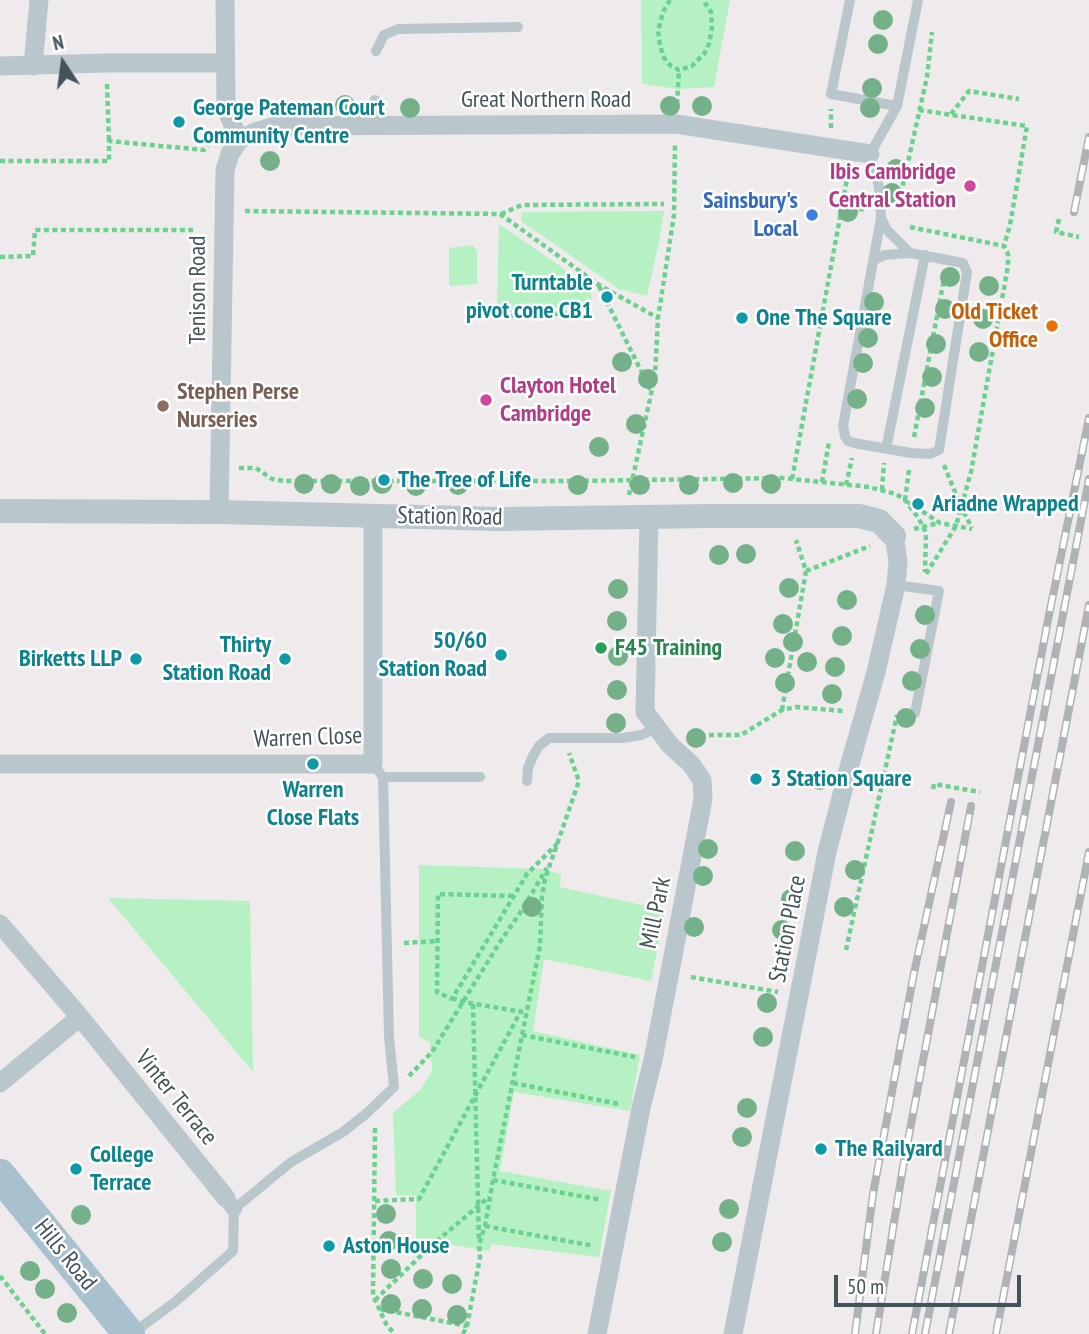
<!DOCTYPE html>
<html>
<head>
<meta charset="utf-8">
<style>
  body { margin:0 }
  #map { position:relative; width:1089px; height:1334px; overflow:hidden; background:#efebec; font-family:"PT Sans Narrow",sans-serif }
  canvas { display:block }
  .north { position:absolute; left:28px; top:28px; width:70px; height:70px; -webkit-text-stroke:5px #fff; paint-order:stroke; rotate:347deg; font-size:19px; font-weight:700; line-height:28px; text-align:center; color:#43535a }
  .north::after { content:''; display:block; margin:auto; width:24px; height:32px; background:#43535a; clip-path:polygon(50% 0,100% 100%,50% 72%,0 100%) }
  .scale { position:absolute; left:834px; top:1275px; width:187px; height:32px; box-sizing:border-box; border:4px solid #43535a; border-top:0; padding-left:9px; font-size:21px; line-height:24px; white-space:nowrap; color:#43535a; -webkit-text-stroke:5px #fff; paint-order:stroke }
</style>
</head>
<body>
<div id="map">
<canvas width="1089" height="1334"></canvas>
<div class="north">N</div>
<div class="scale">50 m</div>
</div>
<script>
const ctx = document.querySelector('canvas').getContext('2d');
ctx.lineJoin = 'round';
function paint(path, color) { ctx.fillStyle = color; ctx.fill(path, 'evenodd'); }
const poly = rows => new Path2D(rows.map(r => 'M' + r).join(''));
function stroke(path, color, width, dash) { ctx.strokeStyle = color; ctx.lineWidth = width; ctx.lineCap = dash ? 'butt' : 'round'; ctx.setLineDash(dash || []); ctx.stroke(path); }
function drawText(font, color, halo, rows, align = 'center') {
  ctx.font = font + ' "PT Sans Narrow",sans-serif'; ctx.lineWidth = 5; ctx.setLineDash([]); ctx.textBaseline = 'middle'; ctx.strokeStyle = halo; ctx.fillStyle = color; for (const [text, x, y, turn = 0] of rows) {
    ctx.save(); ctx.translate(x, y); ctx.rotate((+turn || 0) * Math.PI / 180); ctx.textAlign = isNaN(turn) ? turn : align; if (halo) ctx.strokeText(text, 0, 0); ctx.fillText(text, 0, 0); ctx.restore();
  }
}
paint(poly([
  [641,0,730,0,714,87,678,89,642,84],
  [664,211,660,237,647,296,619,289,521,221,522,212],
  [499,224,556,263,586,286,591,293,592,302,586,305,501,313,497,306],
  [473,245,477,251,477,284,451,286,449,284,449,248],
  [419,865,540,869,561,874,560,887,665,910,651,981,544,959,533,1031,640,1055,630,1111,514,1092,500,1171,611,1191,599,1257,492,1244,489,1251,416,1239,416,1196,396,1195,393,1113,420,1090,432,1071,430,1042,419,1037],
  [108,898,250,901,253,1072]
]), '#b5f1c3');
stroke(poly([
  [670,0,663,12,658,31,660,45,663,56,667,62,671,66,679,70,692,66,704,54,709,44,712,28,711,12,703,0],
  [107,84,109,141],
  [677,104,679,70],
  [919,110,1027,126,1010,225,1004,246],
  [951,114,969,91,1019,99],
  [831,128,831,109],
  [0,161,109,161,109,141,204,150,208,146],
  [899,202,927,77,932,32],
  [842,206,866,210],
  [245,211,500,214,599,285,658,318],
  [501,214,522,205,664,204],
  [1059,219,1056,232,1079,237],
  [910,227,1004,246,1008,254,1008,266,971,472,956,526,926,574],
  [0,257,33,256,35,230,193,230],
  [599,286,651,391],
  [477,317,580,313],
  [914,437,945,274],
  [944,465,961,507,972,528],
  [239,468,256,468,272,479,285,481,573,481,783,478,869,487,896,494,905,500,917,516,923,526,926,534,925,572],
  [909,470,905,500,940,523,972,529],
  [792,479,847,179,843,170],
  [822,482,829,442],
  [846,485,852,458],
  [882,490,884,463],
  [629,495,655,376,658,318,674,215,675,144],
  [914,529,939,523],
  [806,571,870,546],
  [782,710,806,571,796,540],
  [692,735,741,735,782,710,796,707,843,711],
  [933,789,934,784,980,792],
  [513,896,438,894,437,992,452,999,527,874,557,844],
  [404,943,438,941],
  [846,950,897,715],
  [691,977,778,992],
  [452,998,463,1002,523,1012],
  [473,1004,479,1241],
  [522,1035,635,1057],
  [409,1076,432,1052,500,942,520,913,547,868],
  [513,1083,619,1104],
  [375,1128,373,1295,387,1326,395,1334],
  [493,1180,602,1200],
  [375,1201,419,1199,521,1011],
  [485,1226,594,1246],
  [0,1276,45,1334],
  [375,1300,432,1245,489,1197],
  [380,1309,467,1326],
  [463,1334,467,1326,480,1257,479,1244,485,1226,493,1180,540,946,542,896,545,879,579,781,569,753]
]), '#6bd18f', 4.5, [5, 3.5]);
stroke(poly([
  [850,0,831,94,897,106],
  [376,51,384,35,398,29,518,27],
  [374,125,375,100],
  [881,218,887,230,910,253,963,263,967,272,939,450,930,454,911,453,854,443,848,441,845,436,843,426,881,218],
  [881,218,879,187,870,154,897,106,918,0],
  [874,260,885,255,910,253],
  [886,449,925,255],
  [896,585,939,591,915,713],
  [383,777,480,777],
  [527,781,528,768,533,756,539,746,549,738,623,738,641,735,650,731,659,731],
  [133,1333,175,1302,233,1251,234,1209,291,1162,343,1132,367,1113,394,1087,389,1037,383,777,373,764]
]), '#b9c7cd', 10);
stroke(poly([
  [226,1198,234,1209]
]), '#b9c7cd', 16);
stroke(poly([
  [225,0,226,108,239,140],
  [0,66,106,63,225,63],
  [33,66,39,0],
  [219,512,225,170,230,154,239,140,255,132,275,126,676,124,870,154],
  [0,764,373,764,373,515],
  [0,924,80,1017,226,1198],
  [0,1083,80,1017],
  [597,1334,641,1108,653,1060,703,799,702,780,691,764,670,745,645,712,649,517],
  [733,1334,827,852,848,771,876,672,896,585,898,561,894,536]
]), '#b9c7cd', 19);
stroke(poly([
  [0,511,219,512,499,519,712,516,859,516,879,521,894,536]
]), '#b9c7cd', 24);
stroke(poly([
  [0,1175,129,1334]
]), '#a9c1ce', 32);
const rail = poly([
  [1074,212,1089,137],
  [855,1334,873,1194,914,973,951,802],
  [876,1334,903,1167,971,806],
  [912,1334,1048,620,1089,418],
  [925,1334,1089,479],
  [949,1334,1089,605],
  [996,1334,1089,852]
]);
stroke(rail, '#adb3b7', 8);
stroke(rail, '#fff', 5, [16]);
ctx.fillStyle = '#74b088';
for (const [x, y] of [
  [883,20],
  [878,44],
  [872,88],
  [345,105],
  [670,106],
  [702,106],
  [410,108],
  [870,108],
  [270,161],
  [896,169],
  [892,193],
  [848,212],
  [950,277],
  [989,286],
  [874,302],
  [945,309],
  [983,319],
  [868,338],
  [936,344],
  [979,352],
  [622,362],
  [863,363],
  [932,377],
  [648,379],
  [857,399],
  [925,408],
  [636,424],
  [599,447],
  [733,483],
  [304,484],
  [331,484],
  [382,484],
  [771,484],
  [458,485],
  [578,485],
  [640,485],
  [689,485],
  [360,486],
  [416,486],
  [746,554],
  [719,555],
  [789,588],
  [618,589],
  [847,600],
  [925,615],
  [617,621],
  [783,624],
  [842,636],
  [793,642],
  [920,649],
  [618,656],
  [775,658],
  [807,662],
  [835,667],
  [912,681],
  [785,683],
  [617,690],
  [832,694],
  [906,718],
  [616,723],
  [696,738],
  [820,780],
  [708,849],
  [795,851],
  [855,870],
  [703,876],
  [791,899],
  [532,907],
  [844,907],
  [694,927],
  [782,930],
  [767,1003],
  [763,1037],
  [747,1108],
  [742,1137],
  [729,1209],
  [386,1214],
  [81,1215],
  [389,1241],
  [722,1242],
  [391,1269],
  [30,1271],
  [423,1279],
  [452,1284],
  [45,1289],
  [391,1304],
  [422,1309],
  [67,1313],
  [457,1315]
]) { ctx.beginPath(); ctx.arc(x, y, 10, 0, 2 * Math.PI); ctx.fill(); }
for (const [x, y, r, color] of [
  [179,122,7,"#0f9aa8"],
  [970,186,7,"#d1479c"],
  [812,215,7,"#3f7fe0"],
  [607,297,7,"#0f9aa8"],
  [742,318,7,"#0f9aa8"],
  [1052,326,7,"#e8710a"],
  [486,400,7,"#d1479c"],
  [163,406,7,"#8d6e63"],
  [384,480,7,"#0f9aa8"],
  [918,504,7,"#0f9aa8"],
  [601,648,7,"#2e9e5b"],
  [501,655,7,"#0f9aa8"],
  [136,659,7,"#0f9aa8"],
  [285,659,7,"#0f9aa8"],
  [313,764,7,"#0f9aa8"],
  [756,779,7,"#0f9aa8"],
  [821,1149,7,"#0f9aa8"],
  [76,1169,7,"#0f9aa8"],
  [329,1246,7,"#0f9aa8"]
]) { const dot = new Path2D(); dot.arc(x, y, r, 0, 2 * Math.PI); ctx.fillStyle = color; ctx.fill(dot); stroke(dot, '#fff', 2.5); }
drawText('24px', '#43535a', '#fff', [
  ["Great Northern Road",546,100],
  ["Tenison Road",198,290,-90],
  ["Station Road",450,517,1],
  ["Warren Close",308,738,-2],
  ["Mill Park",656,913,-78],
  ["Station Place",788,929,-79],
  ["Vinter Terrace",176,1098,51],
  ["Hills Road",65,1255,51]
]);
drawText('bold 24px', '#0d838f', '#fff', [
  ["George Pateman Court",193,108],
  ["Community Centre",193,136],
  ["Turntable",593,283,"right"],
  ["pivot cone CB1",593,311,"right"],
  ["One The Square",756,318],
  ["The Tree of Life",398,480],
  ["Ariadne Wrapped",932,504],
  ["50/60",487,641,"right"],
  ["Station Road",487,669,"right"],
  ["Thirty",271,645,"right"],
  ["Station Road",271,673,"right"],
  ["Birketts LLP",122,659,"right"],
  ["3 Station Square",770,779],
  ["Warren",313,790,"center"],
  ["Close Flats",313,818,"center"],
  ["The Railyard",835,1149],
  ["College",90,1155],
  ["Terrace",90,1183],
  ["Aston House",343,1246]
], 'left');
drawText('bold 24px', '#b23c85', '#fff', [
  ["Ibis Cambridge",956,172],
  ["Central Station",956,200],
  ["Clayton Hotel",500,386,"left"],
  ["Cambridge",500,414,"left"]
], 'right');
drawText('bold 24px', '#366cbe', '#fff', [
  ["Sainsbury's",798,201],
  ["Local",798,229]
], 'right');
drawText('bold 24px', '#c56008', '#fff', [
  ["Old Ticket",1038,312],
  ["Office",1038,340]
], 'right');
drawText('bold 24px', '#785e54', '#fff', [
  ["Stephen Perse",177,392],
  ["Nurseries",177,420]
], 'left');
drawText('bold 24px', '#27864d', '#fff', [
  ["F45 Training",615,648]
], 'left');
</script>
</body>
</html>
